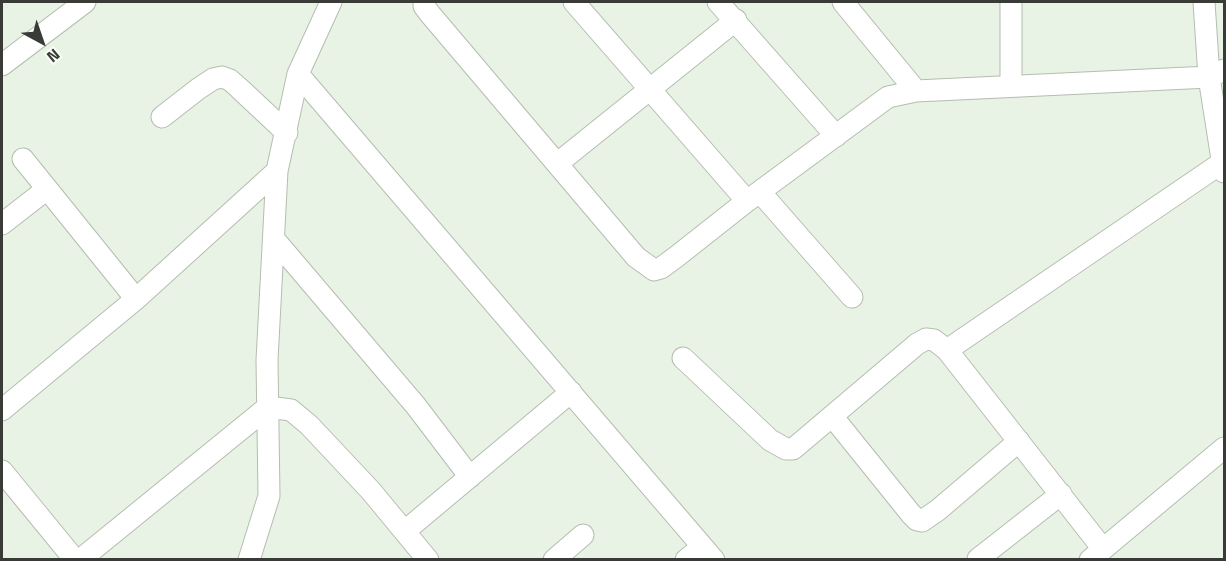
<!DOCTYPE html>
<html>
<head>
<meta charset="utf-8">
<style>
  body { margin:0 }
  #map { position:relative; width:1226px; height:561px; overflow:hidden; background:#e9f3e5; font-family:"Titillium Web",sans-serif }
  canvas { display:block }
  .frame { position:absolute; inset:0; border:3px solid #383b36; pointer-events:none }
  .north { position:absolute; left:12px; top:12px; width:60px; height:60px; -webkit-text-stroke:4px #f9fff6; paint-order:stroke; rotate:140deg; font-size:16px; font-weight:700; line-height:24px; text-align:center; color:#383b36 }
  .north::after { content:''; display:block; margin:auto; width:21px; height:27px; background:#383b36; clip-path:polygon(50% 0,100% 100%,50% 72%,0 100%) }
</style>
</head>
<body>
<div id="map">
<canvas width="1226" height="561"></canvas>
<div class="frame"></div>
<div class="north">N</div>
</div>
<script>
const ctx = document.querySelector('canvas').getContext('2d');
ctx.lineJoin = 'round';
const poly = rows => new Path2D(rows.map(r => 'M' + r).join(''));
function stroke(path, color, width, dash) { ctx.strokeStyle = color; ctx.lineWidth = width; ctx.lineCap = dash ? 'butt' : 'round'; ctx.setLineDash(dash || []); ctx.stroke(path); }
const minor = poly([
  [424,2,424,6,430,14,636,257,654,270,661,268,676,257,747,201,888,97,916,91,1209,77,1224,70],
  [574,2,747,201],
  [718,2,836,136],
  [843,2,916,91],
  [1204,2,1209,77,1224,172],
  [2,65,85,2],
  [298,74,714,560],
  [1011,86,1011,2],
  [162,117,198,89,213,79,222,77,230,80,239,88,287,133],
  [23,159,136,299],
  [558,163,736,20],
  [760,192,852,297],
  [2,224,47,189],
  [274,239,416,406,470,477],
  [683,358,770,440,786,449,793,449,799,444,917,344,926,339,934,340,947,350],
  [2,410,136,299,277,171],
  [832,416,911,514,917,520,922,521,938,510,1019,441],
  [2,471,75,560],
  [405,531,571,392],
  [1103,549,947,350,1223,162],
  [978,559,1061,494],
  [80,560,268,407,291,410,309,425,371,491,428,560],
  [249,560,269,496,267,360,277,171,298,74,331,2],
  [554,560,583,535],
  [686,560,702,547],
  [1090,560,1224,448]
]);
stroke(minor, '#b4bdb0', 23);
stroke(minor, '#fff', 21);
</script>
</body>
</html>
